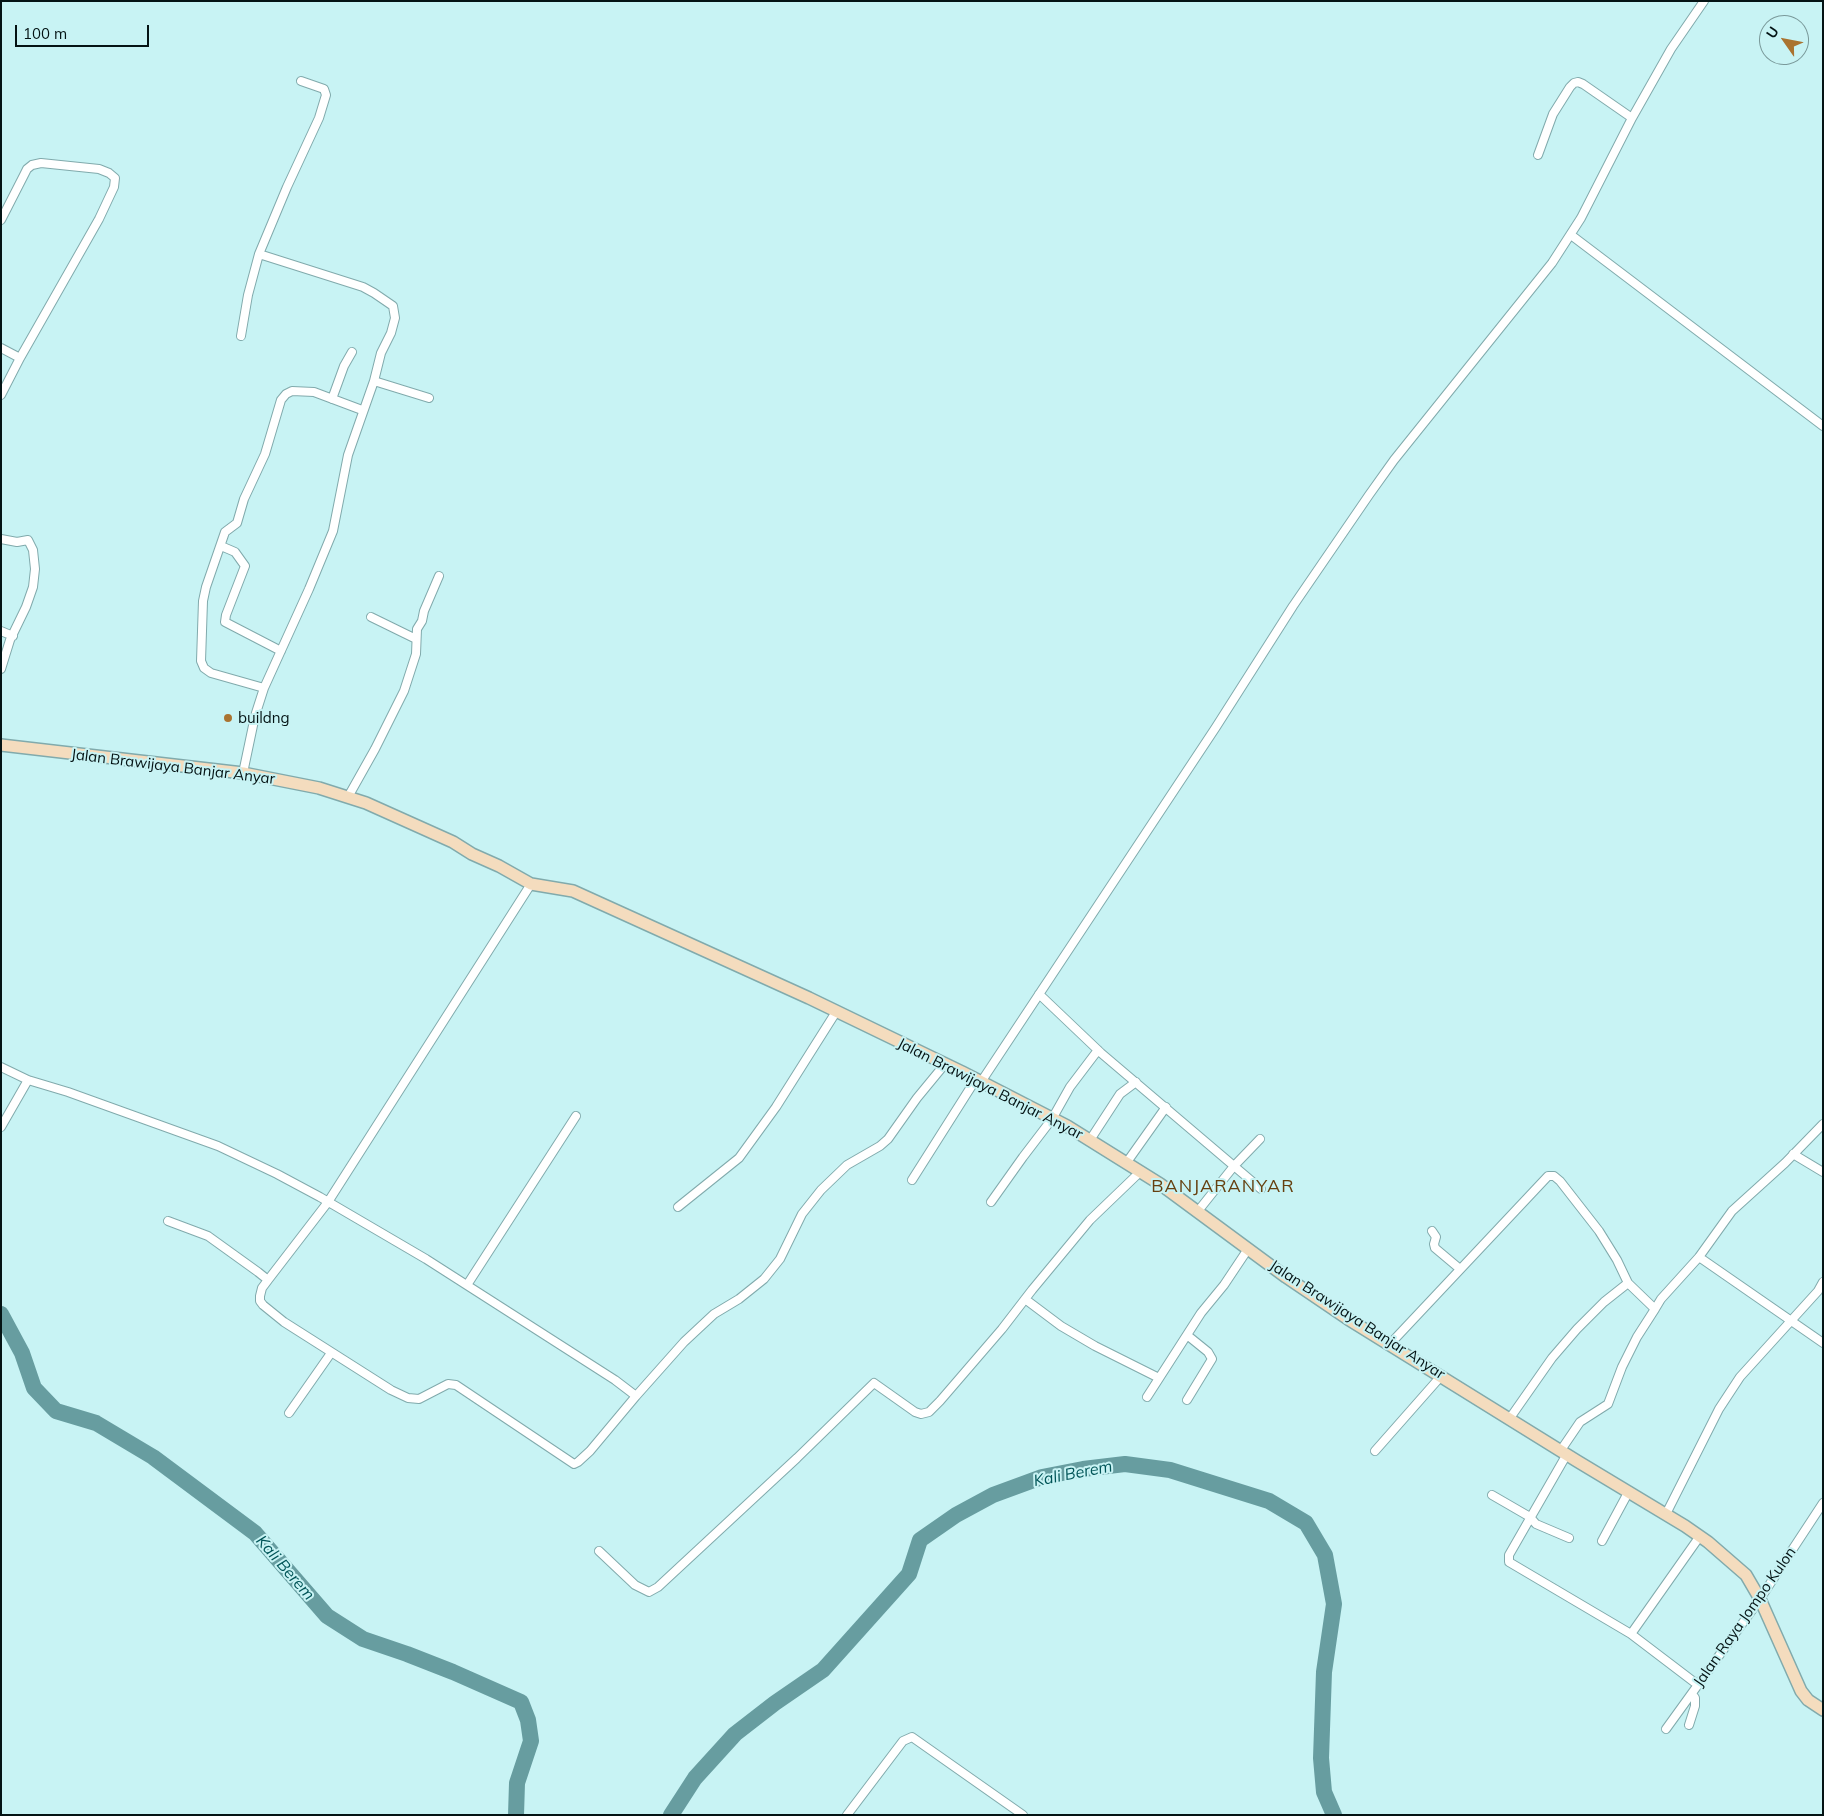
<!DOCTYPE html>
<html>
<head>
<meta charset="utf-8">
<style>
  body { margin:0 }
  #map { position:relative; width:1824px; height:1816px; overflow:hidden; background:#c8f3f4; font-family:Mulish,sans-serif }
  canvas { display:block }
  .frame { position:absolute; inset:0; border:2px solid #041314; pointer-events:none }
  .north { position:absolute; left:1759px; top:15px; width:50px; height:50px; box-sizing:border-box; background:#c8f3f4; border:1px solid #7a999a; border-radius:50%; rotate:303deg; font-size:14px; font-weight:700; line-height:20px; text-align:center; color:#041314 }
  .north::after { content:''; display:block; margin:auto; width:18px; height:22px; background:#aa7330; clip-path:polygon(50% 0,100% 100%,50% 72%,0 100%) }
  .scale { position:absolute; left:15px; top:25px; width:134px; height:22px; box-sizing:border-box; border:2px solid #041314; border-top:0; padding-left:6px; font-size:15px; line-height:18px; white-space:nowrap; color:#041314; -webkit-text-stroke:4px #c8f3f4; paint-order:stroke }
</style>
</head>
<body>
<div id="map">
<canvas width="1824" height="1816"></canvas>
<div class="frame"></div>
<div class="north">U</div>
<div class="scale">100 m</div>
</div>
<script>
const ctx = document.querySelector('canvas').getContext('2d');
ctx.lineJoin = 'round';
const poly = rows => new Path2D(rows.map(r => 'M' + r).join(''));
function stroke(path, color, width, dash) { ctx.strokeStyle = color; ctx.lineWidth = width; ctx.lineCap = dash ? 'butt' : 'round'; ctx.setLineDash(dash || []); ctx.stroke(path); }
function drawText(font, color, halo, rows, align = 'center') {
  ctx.font = font + ' Mulish,sans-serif'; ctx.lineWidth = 4; ctx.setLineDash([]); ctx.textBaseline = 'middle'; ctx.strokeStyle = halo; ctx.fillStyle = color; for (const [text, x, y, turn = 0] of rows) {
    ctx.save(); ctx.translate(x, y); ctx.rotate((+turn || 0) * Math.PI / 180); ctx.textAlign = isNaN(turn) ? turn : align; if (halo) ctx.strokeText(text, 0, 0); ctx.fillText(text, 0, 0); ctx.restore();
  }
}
stroke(poly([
  [1,1314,22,1353,34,1388,56,1411,96,1423,153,1457,255,1533,327,1616,363,1639,407,1654,453,1672,521,1702,528,1720,531,1741,517,1783,516,1815],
  [671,1815,695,1778,735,1734,775,1703,823,1670,909,1574,920,1540,956,1515,993,1495,1042,1477,1083,1469,1125,1464,1170,1470,1269,1501,1306,1523,1325,1555,1334,1604,1324,1672,1321,1758,1324,1792,1334,1815]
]), '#679da0', 16);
const street = poly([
  [1538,155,1553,114,1570,87,1574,83,1578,82,1583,84,1632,118],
  [1,220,24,175,27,169,32,165,41,163,99,169,109,173,115,178,114,187,99,219,20,358],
  [1571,235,1823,426],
  [241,336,248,295,259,254,287,187,319,118,326,95,324,89,301,81],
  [1,348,20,358,1,395],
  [374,381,429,398],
  [332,399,344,366,352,352],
  [1,539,17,542,28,540,33,550,35,569,33,587,26,607,10,640,1,669],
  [221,546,235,552,245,566,226,615,225,622,281,651],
  [371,617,416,639],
  [1,631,13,636],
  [264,688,211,673,204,668,201,661,203,601,206,587,225,532,237,523,244,499,265,454,281,400,286,394,292,391,314,392,362,410],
  [243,773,255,716,264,688,309,589,333,531,348,455,374,381,381,353,391,333,395,318,393,306,374,293,363,287,259,254],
  [348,797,375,749,404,691,416,654,417,629,422,621,424,611,439,576],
  [1039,994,1101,1053,1261,1189],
  [1,1067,28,1080,68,1092,218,1146,277,1174,320,1197,426,1259,615,1380,636,1396,684,1342,714,1314,739,1299,764,1279,780,1259,802,1214,821,1190,847,1165,880,1146,888,1139,917,1098,945,1064],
  [981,1082,1216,727,1293,606,1369,495,1394,460,1552,263,1581,218,1632,118,1671,49,1704,1],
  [1,1127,28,1080],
  [1090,1140,1120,1094,1136,1082],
  [1793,1154,1823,1172],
  [1127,1162,1166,1107],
  [912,1180,976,1079],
  [991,1202,1023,1157,1052,1119,1070,1087,1098,1050],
  [678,1207,739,1158,776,1107,836,1012],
  [1198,1211,1234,1166,1260,1139],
  [168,1221,208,1236,258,1272,268,1280,262,1288,260,1296,260,1301,263,1305,284,1322,391,1390,408,1398,419,1399,448,1384,456,1385,574,1464,578,1462,590,1451,636,1396],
  [1432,1231,1436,1237,1434,1244,1435,1248,1460,1269],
  [1699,1257,1823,1343],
  [268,1280,328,1202,531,884],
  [467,1285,576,1116],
  [1025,1299,1061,1326,1095,1346,1159,1378],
  [1187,1335,1208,1352,1212,1359,1187,1400],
  [1390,1344,1548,1176,1554,1176,1560,1181,1599,1231,1617,1260,1628,1283],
  [1147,1397,1201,1313,1224,1285,1248,1249],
  [289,1413,331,1353],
  [1510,1418,1552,1358,1577,1329,1604,1302,1628,1283,1655,1309,1661,1299,1699,1257,1732,1211,1785,1163,1823,1124],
  [1561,1450,1580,1422,1608,1404,1622,1367,1637,1337,1655,1309],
  [1375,1451,1442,1375],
  [1567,1454,1509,1555,1509,1562,1631,1634],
  [1492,1495,1530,1517,1536,1524,1569,1538],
  [1666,1514,1719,1409,1740,1377,1818,1291,1823,1282],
  [1602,1541,1629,1491],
  [599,1551,635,1585,649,1592,658,1587,797,1458,874,1383,915,1412,921,1414,929,1412,940,1401,1002,1329,1032,1290,1090,1220,1141,1171],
  [1698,1685,1631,1634,1700,1536],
  [1689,1725,1695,1706,1695,1698,1692,1694],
  [1666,1729,1760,1599,1823,1503],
  [847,1815,903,1741,912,1737,1023,1815]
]);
const secondary = poly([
  [1,745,243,773,319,788,366,803,453,842,472,854,499,866,531,884,573,891,809,998,962,1072,1067,1126,1160,1184,1286,1277,1348,1319,1577,1461,1685,1526,1708,1542,1746,1575,1760,1599,1801,1691,1808,1700,1823,1710]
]);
stroke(street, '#81aaac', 10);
stroke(secondary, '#81aaac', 14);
stroke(street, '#fff', 8);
stroke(secondary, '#f4dcbe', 11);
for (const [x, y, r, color] of [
  [228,718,5,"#aa7330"]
]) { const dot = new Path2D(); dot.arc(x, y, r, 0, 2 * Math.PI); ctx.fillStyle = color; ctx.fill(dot); stroke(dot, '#c8f3f4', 2); }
drawText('15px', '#041314', '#c8f3f4', [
  ["buildng",238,718]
], 'left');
drawText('15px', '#041314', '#c8f3f4', [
  ["Jalan Brawijaya Banjar Anyar",173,767,7],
  ["Jalan Brawijaya Banjar Anyar",990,1089,27],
  ["Jalan Brawijaya Banjar Anyar",1357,1320,33],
  ["Jalan Raya Jompo Kulon",1745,1617,-55]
]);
drawText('italic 16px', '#005457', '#c8f3f4', [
  ["Kali Berem",1073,1474,-11],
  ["Kali Berem",285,1568,49]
]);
ctx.letterSpacing = '1px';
drawText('18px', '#664010', '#c8f3f4', [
  ["BANJARANYAR",1223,1187]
]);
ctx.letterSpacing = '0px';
</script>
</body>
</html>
